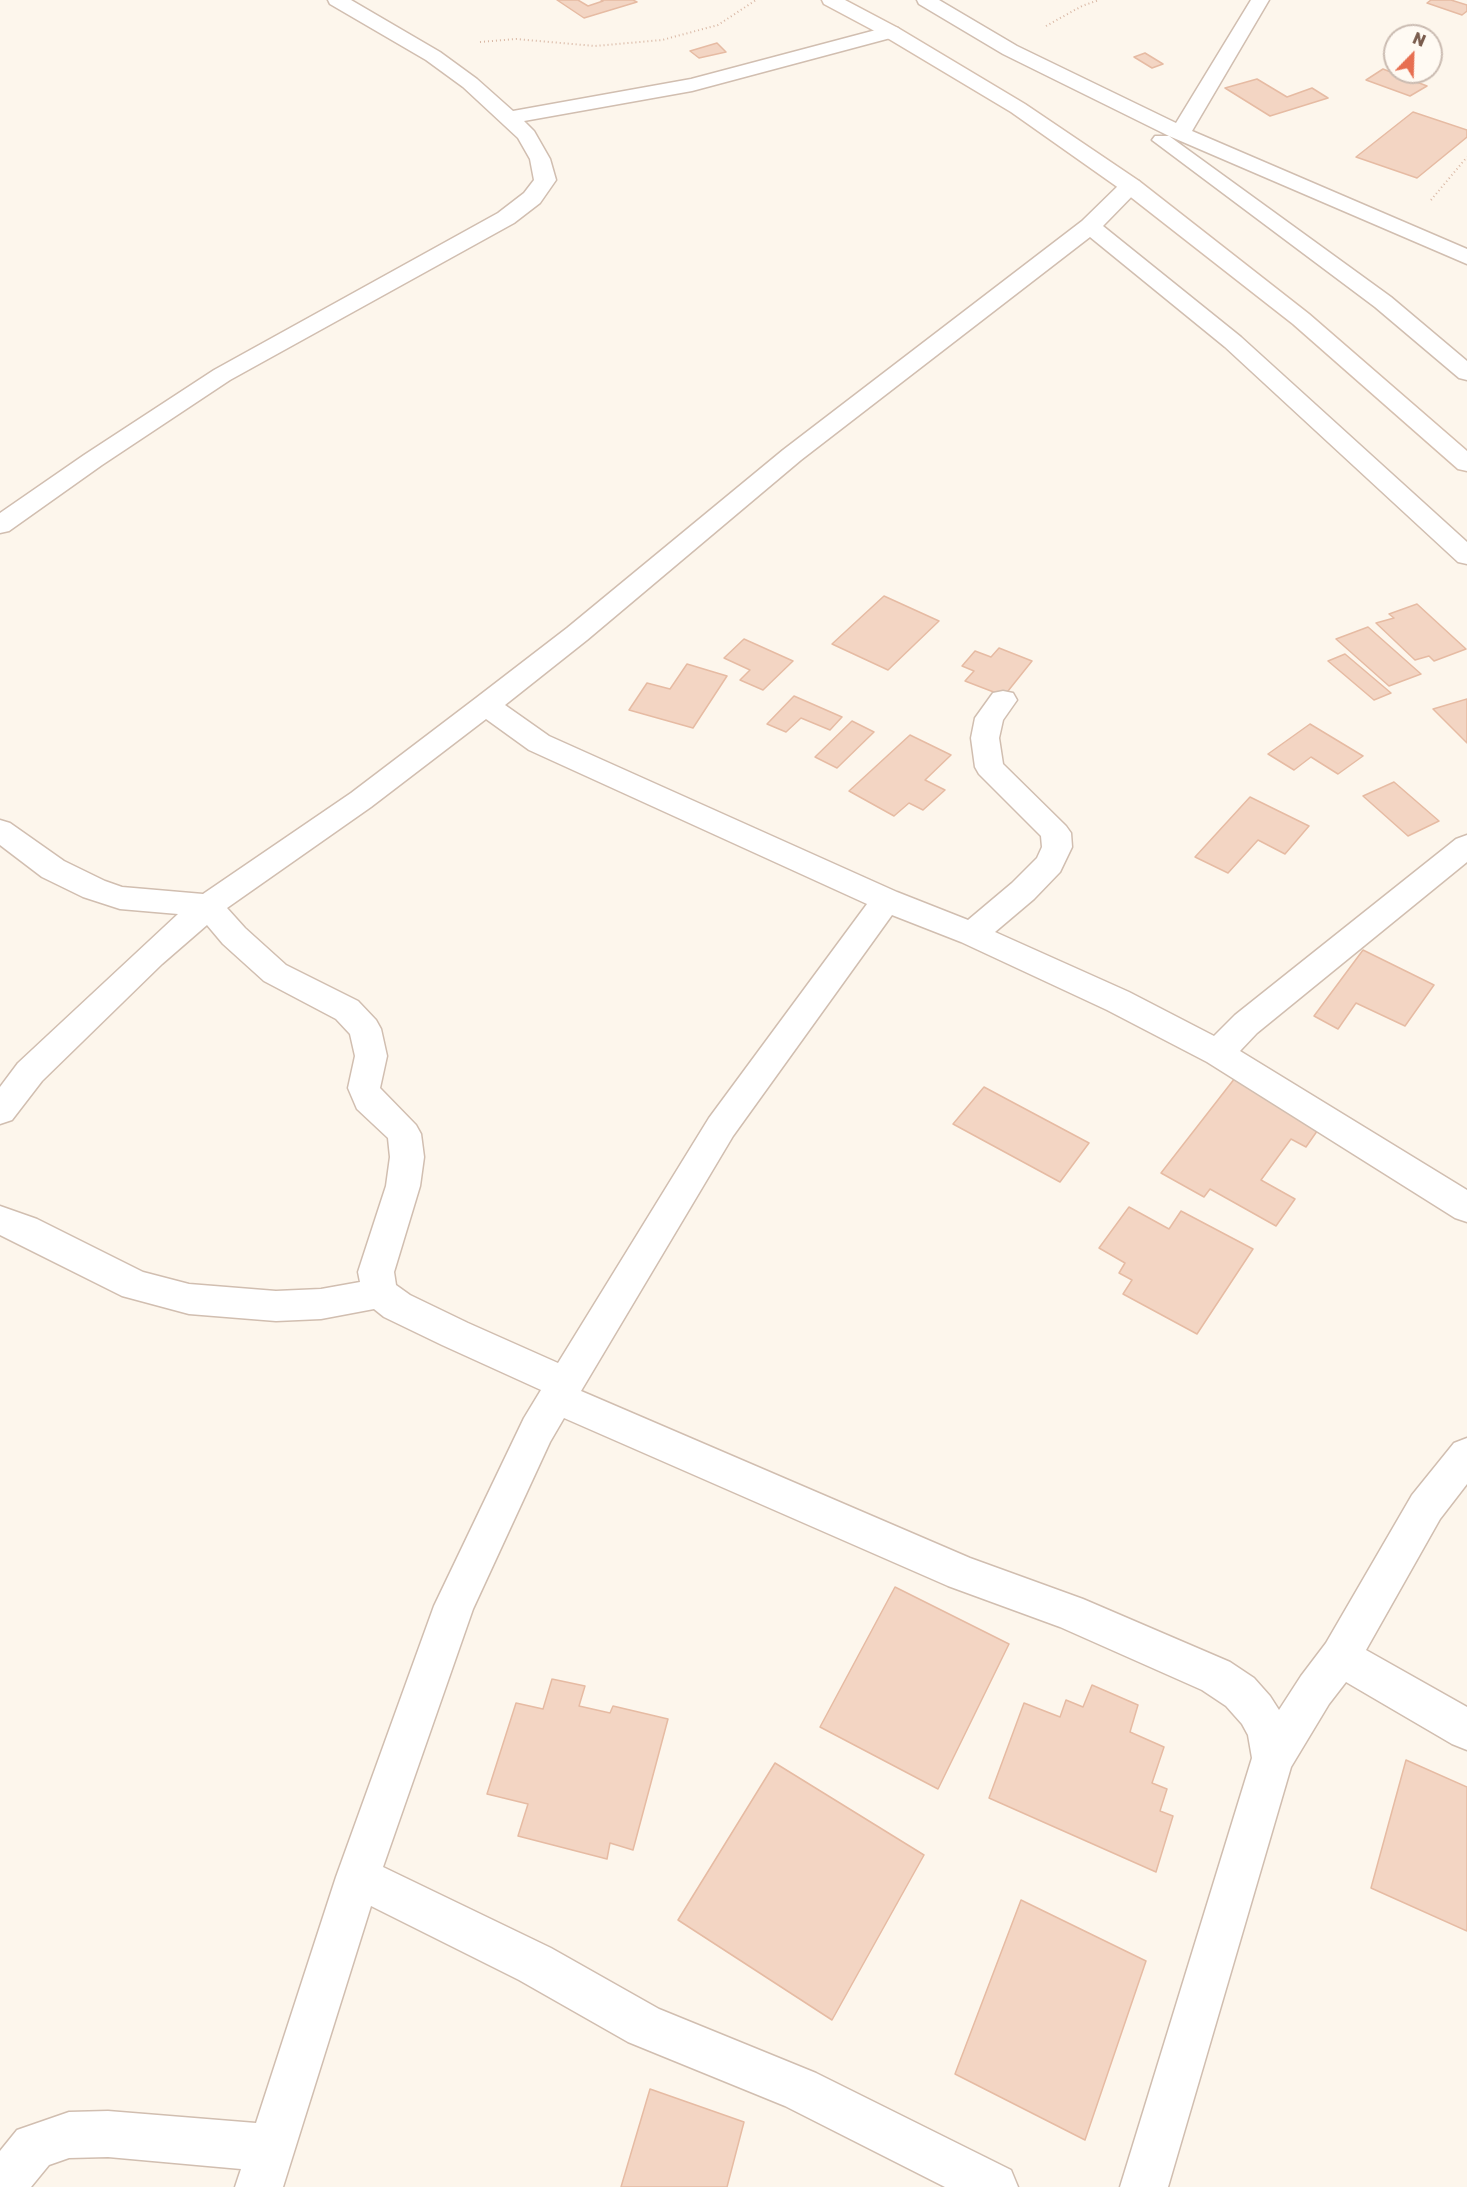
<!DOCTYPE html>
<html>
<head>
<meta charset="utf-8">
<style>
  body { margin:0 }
  #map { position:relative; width:1467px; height:2187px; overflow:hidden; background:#fdf6ec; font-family:"Golos Text",sans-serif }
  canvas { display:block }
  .north { position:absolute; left:1383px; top:24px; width:60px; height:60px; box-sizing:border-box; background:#fffaf3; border:2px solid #cabbb1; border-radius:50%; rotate:23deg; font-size:16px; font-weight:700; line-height:24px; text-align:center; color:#7a5c4d }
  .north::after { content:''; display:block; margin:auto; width:21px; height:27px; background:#e76f51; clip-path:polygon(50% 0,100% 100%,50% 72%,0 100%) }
</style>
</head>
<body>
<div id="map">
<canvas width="1467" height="2187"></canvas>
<div class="north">N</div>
</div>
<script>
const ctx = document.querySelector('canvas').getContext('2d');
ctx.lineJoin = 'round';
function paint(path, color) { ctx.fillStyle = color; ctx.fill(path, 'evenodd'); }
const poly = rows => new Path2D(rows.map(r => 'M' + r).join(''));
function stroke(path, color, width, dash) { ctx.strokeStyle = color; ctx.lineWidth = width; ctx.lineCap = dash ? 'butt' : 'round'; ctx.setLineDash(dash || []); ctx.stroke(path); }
const building = poly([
  [557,0,578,0,588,6,603,1,601,0,633,0,637,2,584,18,557,0],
  [1431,0,1451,0,1467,5,1467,11,1462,15,1427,3,1431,0],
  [717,43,726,52,699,58,690,51,717,43],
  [1145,53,1163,64,1152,68,1134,57,1145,53],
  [1383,69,1427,86,1410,96,1366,80,1383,69],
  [1257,79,1287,97,1312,88,1328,98,1270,116,1225,88,1257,79],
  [1413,112,1467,130,1467,137,1417,178,1356,157,1413,112],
  [884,596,939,621,888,670,832,644,884,596],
  [1417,604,1466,649,1434,661,1429,656,1415,660,1376,623,1394,618,1389,614,1417,604],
  [1368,627,1421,674,1389,686,1336,639,1368,627],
  [744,639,793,661,763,690,740,680,750,670,724,658,744,639],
  [999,648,1032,661,1004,696,965,681,974,671,962,666,975,651,991,657,999,648],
  [1345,654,1391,693,1374,700,1328,661,1345,654],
  [687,664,727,676,693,728,629,710,647,683,670,689,687,664],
  [794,696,842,717,830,730,801,718,786,732,767,724,794,696],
  [1467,699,1467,743,1433,709,1467,699],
  [852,721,874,732,837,768,815,757,852,721],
  [1310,724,1363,756,1338,774,1311,757,1294,770,1268,754,1310,724],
  [910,735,951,755,925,780,945,790,923,810,909,803,894,816,849,791,910,735],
  [1394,782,1439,821,1408,836,1363,796,1394,782],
  [1250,797,1309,826,1285,854,1258,840,1228,873,1195,857,1250,797],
  [1363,950,1434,985,1405,1026,1356,1003,1338,1029,1314,1016,1363,950],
  [1235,1078,1322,1124,1306,1147,1291,1139,1261,1180,1295,1199,1276,1226,1210,1189,1204,1197,1161,1173,1235,1078],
  [984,1087,1089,1143,1060,1182,953,1124,984,1087],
  [1129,1207,1169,1229,1181,1211,1253,1249,1197,1334,1123,1294,1132,1280,1119,1273,1125,1263,1099,1248,1129,1207],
  [895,1587,1009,1644,938,1789,820,1727,895,1587],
  [552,1679,585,1686,579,1706,610,1713,613,1706,668,1719,633,1850,610,1843,607,1859,518,1836,528,1804,487,1794,516,1703,543,1709,552,1679],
  [1092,1685,1138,1705,1130,1732,1164,1747,1152,1783,1167,1789,1160,1811,1173,1816,1156,1872,989,1798,1024,1703,1060,1717,1066,1700,1083,1707,1092,1685],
  [1406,1760,1467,1787,1467,1931,1371,1888,1406,1760],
  [775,1763,924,1855,832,2020,678,1920,775,1763],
  [1021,1900,1146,1961,1085,2140,955,2074,1021,1900],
  [650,2089,744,2122,727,2187,621,2187,650,2089]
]);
paint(building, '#f3d5c3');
stroke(building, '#e6bba3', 1.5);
const minor = poly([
  [328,0,351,0,440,52,477,79,513,111,691,79,891,26,898,28,901,32,898,36,692,91,524,121,534,131,550,159,556,180,540,203,514,223,230,380,102,465,9,531,0,533,0,513,84,455,214,370,498,213,524,193,534,180,530,159,518,138,463,87,426,60,330,4,328,0],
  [917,0,939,0,1017,46,1176,123,1251,0,1269,0,1192,131,1467,249,1467,264,1169,136,1391,297,1467,361,1467,380,1459,378,1375,307,1152,140,1155,136,1169,136,1003,54,919,4,917,0],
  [1131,180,1139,181,1142,186,1103,226,1241,337,1467,542,1467,564,1458,562,1225,347,1090,237,801,460,587,640,505,705,549,736,897,892,968,920,1012,883,1037,858,1042,847,1041,836,979,774,975,767,971,738,975,718,993,693,1003,691,1013,693,1017,700,1003,720,999,738,1003,764,1066,826,1071,833,1072,847,1060,872,1034,899,995,932,1129,992,1214,1036,1235,1015,1456,839,1467,835,1467,862,1257,1033,1240,1051,1467,1190,1467,1222,1455,1218,1207,1062,1107,1010,961,942,892,915,733,1136,581,1391,970,1558,1083,1599,1230,1662,1254,1678,1270,1696,1279,1710,1301,1676,1326,1643,1412,1495,1454,1443,1467,1438,1467,1484,1440,1519,1366,1650,1467,1707,1467,1750,1452,1744,1346,1682,1329,1704,1291,1767,1168,2187,1120,2187,1252,1758,1248,1735,1242,1724,1226,1706,1202,1690,1060,1627,948,1586,564,1418,550,1442,473,1609,383,1867,551,1948,659,2009,816,2073,1011,2170,1018,2187,945,2187,785,2106,628,2042,519,1980,371,1906,283,2187,235,2187,241,2169,108,2157,69,2158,49,2165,31,2187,0,2187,0,2151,17,2130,69,2112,108,2111,256,2123,336,1877,434,1606,524,1418,541,1390,442,1345,384,1317,374,1309,321,1319,276,1321,189,1314,122,1296,0,1235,0,1206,37,1219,143,1272,189,1284,276,1291,321,1289,360,1282,358,1272,386,1186,390,1157,388,1138,357,1109,348,1088,355,1056,350,1034,336,1019,264,981,223,944,207,925,162,964,42,1081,12,1120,0,1124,0,1087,18,1063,178,914,120,909,83,897,42,877,0,845,0,820,10,823,64,861,105,881,122,887,203,894,351,793,476,698,567,628,783,450,1082,221,1123,181,1131,180],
  [486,719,529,750,867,904,709,1118,558,1363,468,1323,410,1295,396,1285,394,1272,420,1186,424,1157,421,1134,416,1125,380,1088,387,1056,381,1029,376,1020,358,1001,286,965,245,928,227,908,371,807,486,719]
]);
const secondary = poly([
  [822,0,845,0,898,28,1025,104,1139,181,1309,314,1467,451,1467,471,1458,469,1293,324,1123,191,1011,112,884,36,824,4,822,0]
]);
stroke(minor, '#d1beb0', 3);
stroke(secondary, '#d6c0b0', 3);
stroke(poly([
  [1046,26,1082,6,1099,0],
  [480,42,516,39,595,46,662,40,718,25,756,0],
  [1431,200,1467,157]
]), '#d9b8a5', 2, [1, 3]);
paint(minor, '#fff');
paint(secondary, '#fff');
</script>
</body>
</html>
